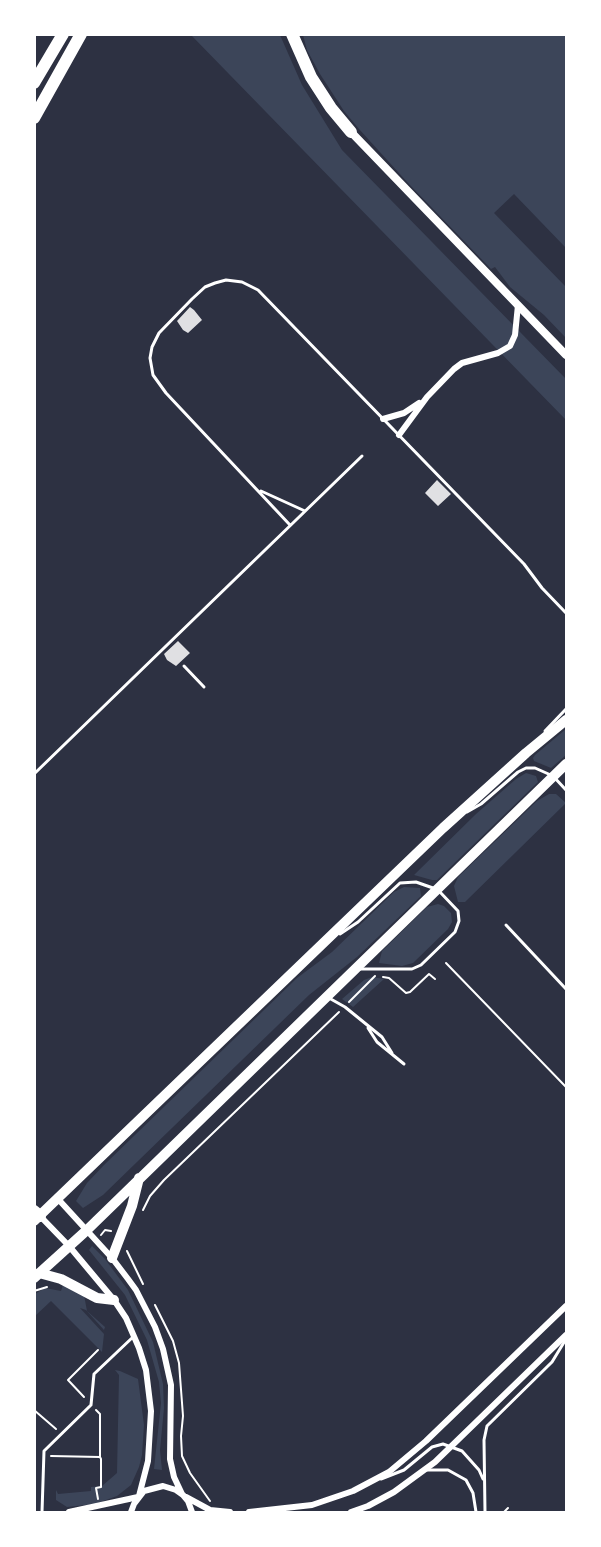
<!DOCTYPE html>
<html>
<head>
<meta charset="utf-8">
<style>
  body { margin:0 }
  #map { position:relative; width:601px; height:1547px; overflow:hidden; background:#2d3142; font-family:"Varela Round",sans-serif }
  canvas { display:block }
  .frame { position:absolute; inset:0; border:36px solid #fff; pointer-events:none }
</style>
</head>
<body>
<div id="map">
<canvas width="601" height="1547"></canvas>
<div class="frame"></div>
</div>
<script>
const ctx = document.querySelector('canvas').getContext('2d');
ctx.lineJoin = 'round';
function paint(path, color) { ctx.fillStyle = color; ctx.fill(path, 'evenodd'); }
const poly = rows => new Path2D(rows.map(r => 'M' + r).join(''));
function stroke(path, color, width, dash) { ctx.strokeStyle = color; ctx.lineWidth = width; ctx.lineCap = dash ? 'butt' : 'round'; ctx.setLineDash(dash || []); ctx.stroke(path); }
paint(poly([
  [191,35,280,35,302,85,342,150,566,379,566,420],
  [303,35,566,35,566,248,514,194,494,213,566,287,566,338,544,315,510,287,495,267,491,269,408,183,359,129,344,111,320,74,307,50],
  [566,729,566,755,551,768,534,761,533,758,535,755],
  [526,773,536,776,538,782,437,880,432,880,414,875,476,814,516,779],
  [549,794,556,794,566,803,465,902,458,902,454,886,458,877,537,801],
  [404,887,420,888,421,896,357,957,309,995,103,1195,83,1208,76,1201,87,1183,104,1165,297,978,332,952,394,892],
  [438,904,444,906,451,913,452,922,448,929,413,963,402,966,379,963,382,951,427,907],
  [372,977,384,979,353,1007,342,999,364,980],
  [92,1246,105,1259,128,1290,153,1342,163,1384,164,1408,160,1450,162,1470,154,1469,161,1403,159,1382,147,1340,125,1295,89,1250],
  [63,1285,84,1295,87,1311,105,1327,104,1330,86,1310,80,1308,104,1334,102,1352,51,1301,35,1316,35,1294,45,1288,61,1291],
  [115,1370,120,1371,138,1379,144,1425,142,1455,139,1467,131,1485,117,1496,95,1504,67,1507,56,1500,56,1490,58,1494,91,1491,91,1487,102,1486,117,1473,119,1375]
]), '#3c4559');
paint(poly([
  [190,307,194,310,202,320,188,333,183,330,177,321],
  [437,480,451,494,438,506,425,493],
  [178,641,190,653,176,666,167,660,164,654]
]), '#e0e0e3');
stroke(poly([
  [446,963,566,1087],
  [383,977,389,978,406,993,410,992,429,974,435,979],
  [349,1002,375,976],
  [143,1210,150,1196,164,1180,339,1012],
  [101,1235,105,1230,111,1231],
  [127,1251,143,1284],
  [34,1291,47,1287],
  [155,1305,173,1341,179,1363,183,1416,181,1436,182,1456,190,1473,210,1501],
  [84,1397,68,1380,98,1350],
  [34,1410,56,1429],
  [96,1410,100,1414,100,1457,101,1459,101,1487,96,1488,98,1499],
  [51,1456,100,1457],
  [504,1512,508,1508]
]), '#fff', 2);
stroke(poly([
  [261,491,305,511],
  [290,525,166,393,153,375,150,358,152,347,159,333,192,299,205,287,215,283,226,280,242,282,258,290,524,564,542,588,566,613],
  [184,666,204,687],
  [545,731,566,709],
  [34,774,362,456],
  [467,812,481,804,518,772,526,768,535,768,553,776,566,790],
  [506,925,566,989],
  [340,934,358,922,400,883,416,882,433,888],
  [360,969,412,969,421,965,455,932,459,921,458,911,439,891],
  [329,998,345,1007,382,1037,392,1053],
  [368,1028,377,1042,404,1064],
  [427,1470,448,1470,466,1480,473,1493,476,1512],
  [381,1479,404,1470,432,1447,443,1444,462,1451,479,1470,483,1479],
  [42,1512,44,1451,91,1405,94,1374,133,1337],
  [485,1512,484,1440,487,1426,552,1362,566,1339]
]), '#fff', 3);
stroke(poly([
  [383,419,404,413,419,403],
  [399,435,427,397,454,369,462,363,498,353,510,346,515,335,518,305],
  [59,1200,112,1258,128,1279,136,1290,155,1327,163,1349,171,1385,170,1459,174,1477,182,1494],
  [40,1216,69,1246,114,1300,126,1318,139,1348,146,1370,151,1411,148,1461,139,1496],
  [186,1497,210,1510,230,1512],
  [69,1512,138,1497],
  [131,1512,134,1504,144,1491,163,1486,176,1490,183,1495,188,1501,192,1512],
  [249,1512,312,1505,353,1491,389,1472,426,1441,566,1306],
  [351,1512,368,1506,394,1492,435,1462,566,1335]
]), '#fff', 6);
stroke(poly([
  [351,132,566,355]
]), '#fff', 8);
stroke(poly([
  [34,1221,443,828,526,753,566,720],
  [112,1258,132,1206,139,1178],
  [39,1273,61,1279,97,1298,114,1300],
  [34,1278,87,1230,566,764]
]), '#fff', 10);
stroke(poly([
  [292,34,311,77,331,108,351,132],
  [34,83,63,34],
  [34,118,81,34],
  [34,1211,40,1216]
]), '#fff', 12);
</script>
</body>
</html>
